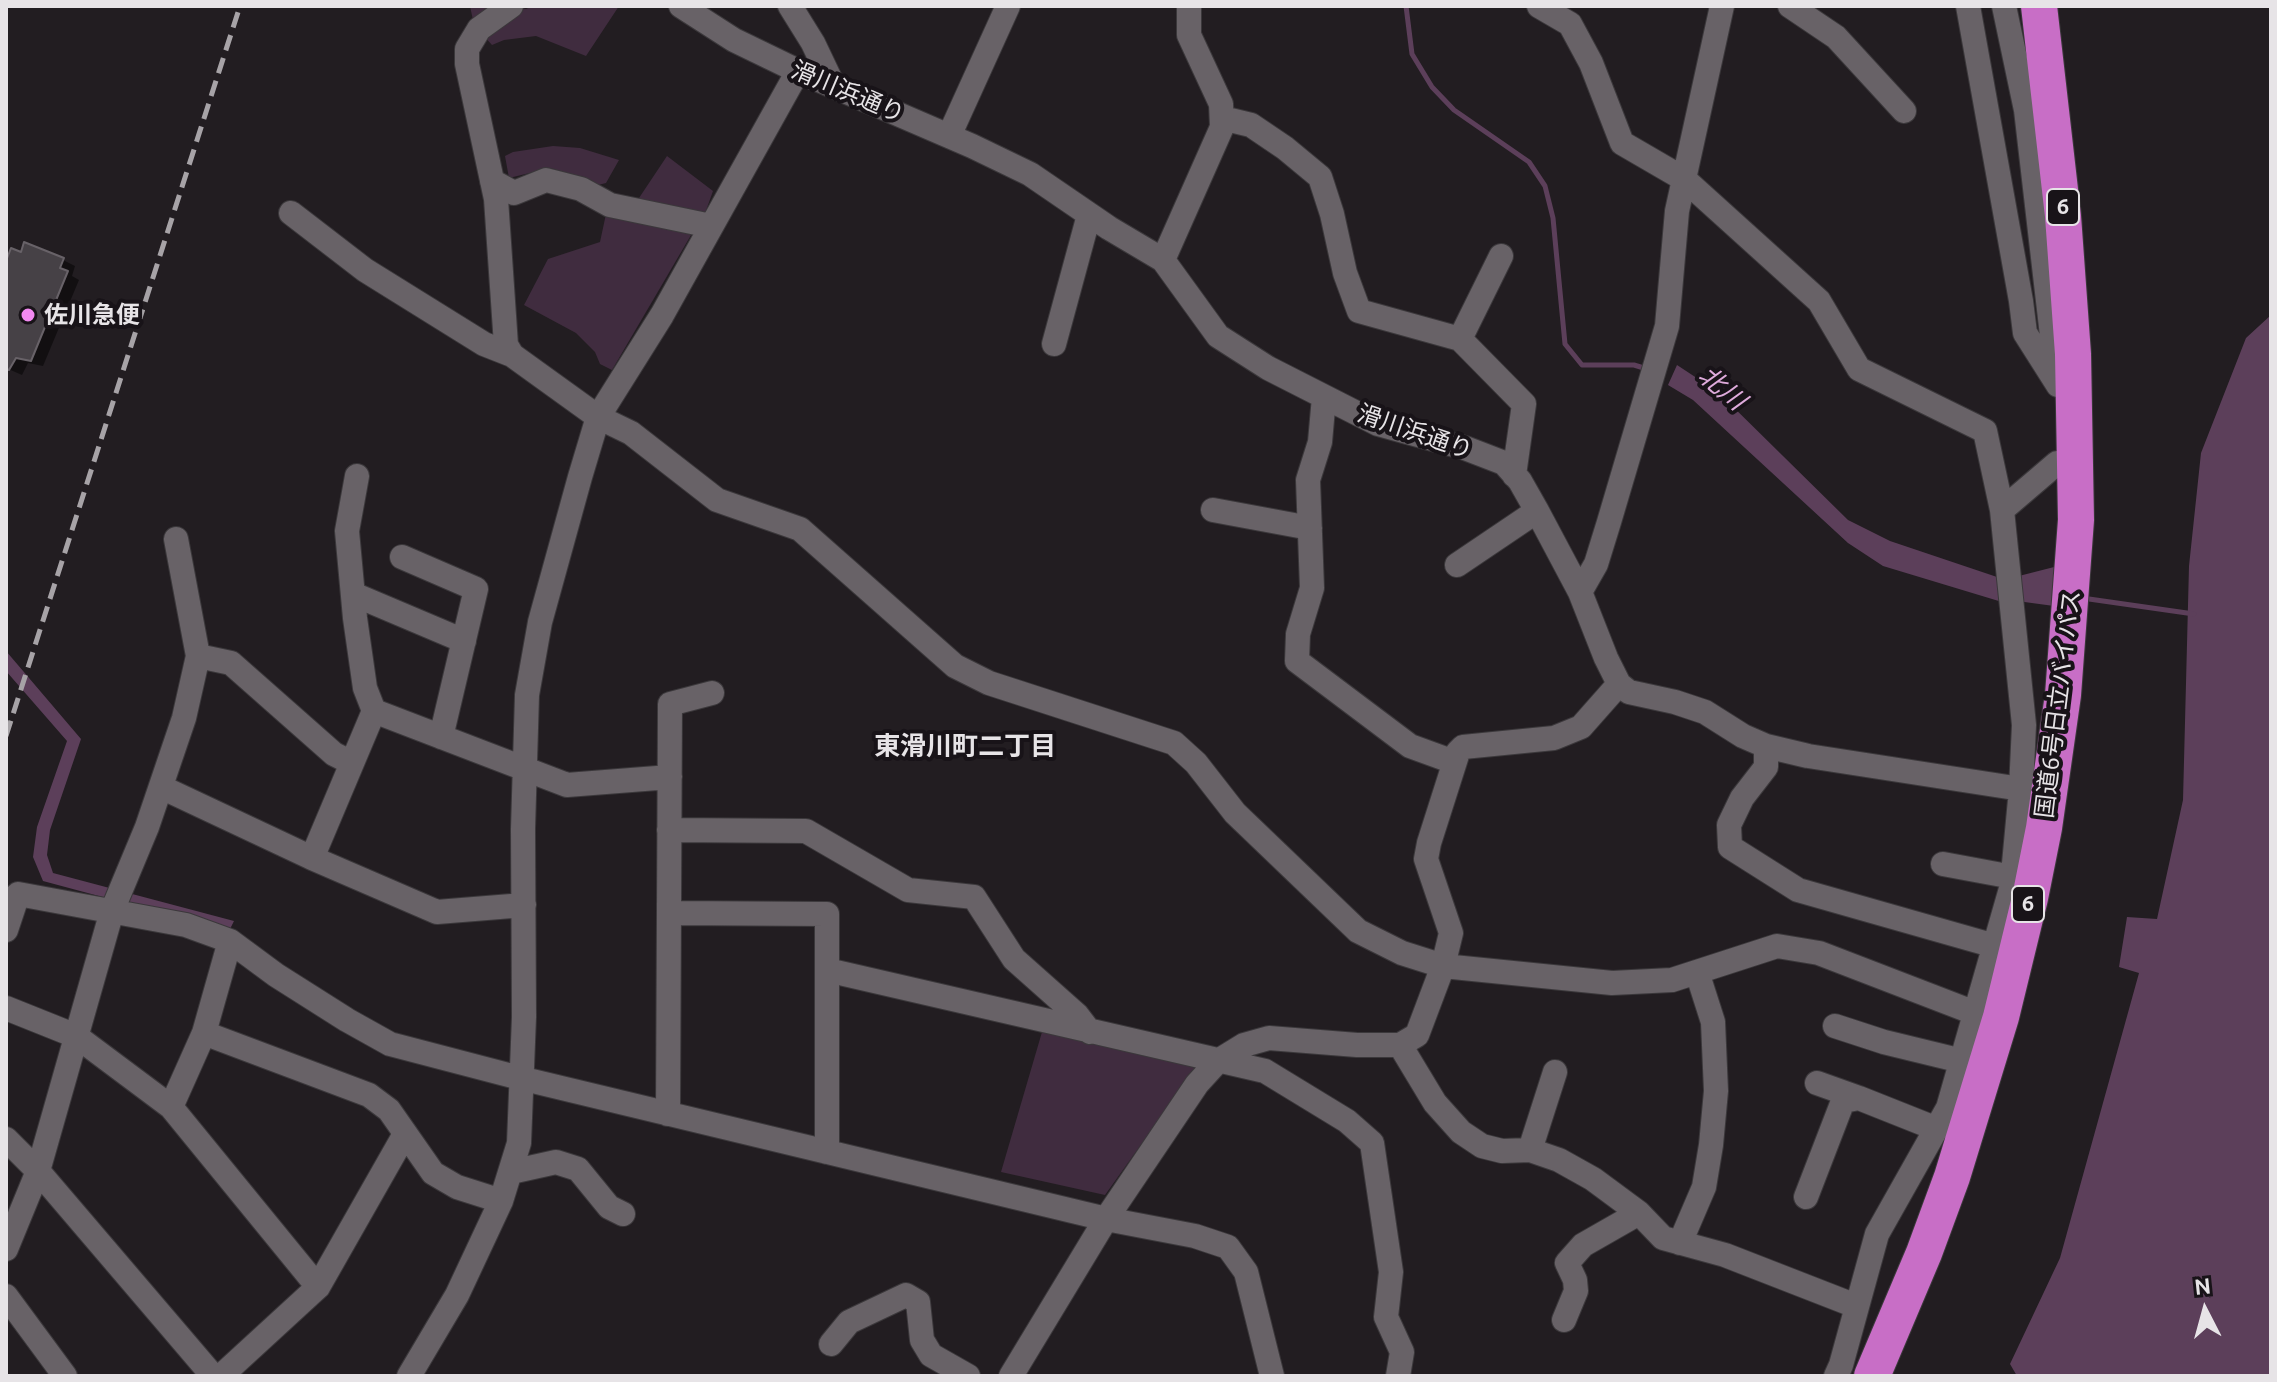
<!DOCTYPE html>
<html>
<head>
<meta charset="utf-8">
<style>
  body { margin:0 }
  #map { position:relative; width:2277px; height:1382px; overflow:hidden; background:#221d21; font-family:Ubuntu,sans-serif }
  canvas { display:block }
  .frame { position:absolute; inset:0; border:8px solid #e7e4e7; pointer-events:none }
  .north { position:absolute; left:2165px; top:1270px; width:80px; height:80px; -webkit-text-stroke:6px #181318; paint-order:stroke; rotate:354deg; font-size:22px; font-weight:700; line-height:32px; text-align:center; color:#e7e4e7 }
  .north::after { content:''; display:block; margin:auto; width:28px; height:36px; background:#e7e4e7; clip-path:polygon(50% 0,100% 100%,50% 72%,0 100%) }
</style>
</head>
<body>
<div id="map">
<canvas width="2277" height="1382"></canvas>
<div class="frame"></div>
<div class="north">N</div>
</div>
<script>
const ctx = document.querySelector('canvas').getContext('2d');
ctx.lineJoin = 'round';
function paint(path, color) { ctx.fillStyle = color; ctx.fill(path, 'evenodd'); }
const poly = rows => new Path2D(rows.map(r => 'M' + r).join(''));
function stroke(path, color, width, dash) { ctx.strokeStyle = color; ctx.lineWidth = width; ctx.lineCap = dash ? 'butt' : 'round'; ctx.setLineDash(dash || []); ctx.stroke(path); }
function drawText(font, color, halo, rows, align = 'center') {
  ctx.font = font + ' Ubuntu,"Noto Sans JP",sans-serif'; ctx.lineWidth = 8; ctx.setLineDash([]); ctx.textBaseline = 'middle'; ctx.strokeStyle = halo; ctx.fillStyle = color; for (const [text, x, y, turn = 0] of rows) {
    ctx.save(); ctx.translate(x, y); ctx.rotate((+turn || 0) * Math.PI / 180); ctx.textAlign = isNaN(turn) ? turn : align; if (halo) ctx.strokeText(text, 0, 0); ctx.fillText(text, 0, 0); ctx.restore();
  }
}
paint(poly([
  [470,6,514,6,526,9,533,6,619,6,586,56,536,36,504,40,492,45,474,25],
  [553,146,580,148,619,160,606,183,598,185,591,180,550,168,509,178,505,156,513,152],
  [667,156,713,191,703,219,637,201],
  [606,214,694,230,612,370,600,364,595,352,576,333,524,305,548,259,600,242],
  [1042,1032,1203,1058,1105,1195,1001,1172]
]), '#402c3f');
paint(poly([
  [2271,315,2271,1376,2017,1376,2010,1364,2060,1258,2139,973,2119,967,2127,917,2157,919,2183,800,2189,566,2201,453,2246,338],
  [1677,365,1718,392,1848,520,1890,541,2000,578,2002,602,1883,566,1848,543,1693,400,1668,385],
  [2058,566,2054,606,2017,601,2015,577],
  [6,651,81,739,50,830,47,855,53,873,234,921,229,931,43,881,33,857,37,827,67,741,6,671]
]), '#5c3f5a');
paint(poly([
  [63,260,75,266,72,276,79,280,43,366,28,363,22,375,6,368,6,266]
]), '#0007');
stroke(poly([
  [1406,6,1412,54,1432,87,1454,110,1529,162,1545,186,1553,218,1565,344,1582,365,1634,365,1647,369],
  [2082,598,2194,614]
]), '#5c3f5a', 5);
const building = poly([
  [24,242,64,258,60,268,68,271,31,361,16,358,9,370,6,369,6,261,11,248,21,252,24,242]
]);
paint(building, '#464146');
stroke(building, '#686268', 2);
const minor = poly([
  [511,6,479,29,467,49,467,64,496,199,506,345,512,355,598,417,631,433,717,500,800,529,955,666,989,683,1174,743,1196,763,1235,813,1358,931,1402,953,1443,966,1612,983,1672,980,1777,946,1819,953,1975,1013],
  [681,6,734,40,798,71,972,146,1030,174,1109,228,1163,260,1218,336,1268,368,1378,424,1465,448,1504,463,1520,481,1537,511,1580,592,1606,658,1619,684,1629,692,1675,702,1705,712,1743,736,1766,746,1808,756,2021,789],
  [790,6,813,43,833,85],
  [1539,6,1570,24,1591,63,1622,143,1684,179,1819,301,1859,369,1985,431,2002,510,2057,463],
  [1790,6,1836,37,1904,111],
  [1968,6,2021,301,2025,333,2058,385],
  [2004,6,2026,110,2057,379],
  [1222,118,1251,125,1285,148,1320,177,1332,214,1345,273,1359,311,1460,339],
  [949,136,1008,6],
  [492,181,514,193,546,180,581,189,610,205,711,226],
  [291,213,365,270,484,344,512,355],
  [1501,256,1460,339,1524,404,1514,475],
  [1163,260,1222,127,1221,104,1189,35,1189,6],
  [1054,344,1089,215],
  [1324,397,1320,442,1308,480,1312,588,1298,634,1297,661,1410,746,1454,762],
  [357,476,347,531,355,618,365,688,374,711],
  [1213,510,1310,528],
  [402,557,476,589,441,737],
  [1457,565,1537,511],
  [1580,592,1596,564,1609,522,1667,326,1677,211,1722,6],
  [353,594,464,641],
  [198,656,231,663,334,754,352,763],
  [1766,746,1766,767,1742,798,1729,825,1730,847,1798,890,1995,946],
  [161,787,312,858],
  [669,830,806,831,908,890,974,897,1014,959,1077,1015,1090,1032],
  [1943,864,2013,877],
  [524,905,437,912,312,858,374,711,567,785,670,777],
  [669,913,827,914,827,1152],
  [6,930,18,894,186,925,230,941,276,975,347,1020,390,1044,520,1078,1106,1219,1195,1236,1228,1247,1246,1272,1272,1376],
  [827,970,1265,1071,1347,1121,1372,1143,1391,1272,1386,1317,1402,1352,1398,1376],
  [6,1008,76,1036,171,1107,318,1287],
  [1835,1026,1884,1042,1962,1061],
  [204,1033,369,1095,389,1110,433,1173,457,1187,501,1201],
  [1400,1045,1435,1103,1461,1132,1482,1146,1502,1151,1530,1150,1559,1160,1593,1179,1639,1213,1663,1238,1725,1255,1856,1306],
  [1817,1083,1859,1098],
  [171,1107,204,1033,230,941],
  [668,1114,670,704,712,693],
  [6,1139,38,1171,213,1376],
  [1530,1150,1555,1072],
  [511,1172,556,1162,578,1169,609,1207,623,1214],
  [1806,1197,1843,1101,1859,1098,1937,1129],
  [1680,1243,1704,1187,1711,1145,1716,1091,1713,1022,1697,972],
  [6,1249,38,1171,112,911,147,827,184,718,198,656,176,539],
  [6,1296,65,1376],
  [1564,1320,1576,1291,1575,1280,1567,1263,1583,1245,1639,1213],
  [831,1344,849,1322,906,1295,918,1302,922,1340,931,1355,968,1376],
  [221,1376,318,1287,405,1134],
  [409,1376,457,1295,501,1201,519,1143,524,1017,523,829,527,695,540,622,580,477,598,417,662,315,798,71],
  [1011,1376,1106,1219,1197,1084,1218,1061,1244,1045,1269,1038,1357,1045,1400,1045,1417,1035,1443,966,1451,933,1426,859,1429,843,1458,752,1463,747,1554,738,1581,727,1619,684],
  [1836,1376,1841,1365,1877,1234,1948,1108,2012,885,2021,789,2024,725,2002,510]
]);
const highway = poly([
  [1872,1376,1924,1253,1952,1177,2001,1017,2030,898,2044,828,2063,695,2076,520,2073,354,2063,216,2039,6]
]);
stroke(minor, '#3b383b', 26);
stroke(highway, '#3b383b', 38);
stroke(minor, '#686267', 24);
stroke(highway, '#c86ec6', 36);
stroke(poly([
  [6,736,240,6]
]), '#a7a3a7', 5, [16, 8]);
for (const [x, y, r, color] of [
  [28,315,8,"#f389f1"]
]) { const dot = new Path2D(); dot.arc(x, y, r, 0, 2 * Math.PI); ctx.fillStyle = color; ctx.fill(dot); stroke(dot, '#181318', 3); }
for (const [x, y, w] of [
  [2063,207,32],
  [2028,904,32]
]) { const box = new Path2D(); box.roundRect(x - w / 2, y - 18, w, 36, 6); ctx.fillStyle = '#181318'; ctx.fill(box); stroke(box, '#e7e4e7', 2); }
drawText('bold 22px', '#e7e4e7', null, [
  ["6",2063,207],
  ["6",2028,904]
]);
drawText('24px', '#e7e4e7', '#181318', [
  ["滑川浜通り",848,92,23],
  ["滑川浜通り",1415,432,19],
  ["国道6号日立バイパス",2058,704,-83]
]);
drawText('bold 24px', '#e7e4e7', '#181318', [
  ["佐川急便",44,315]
], 'left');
drawText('italic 26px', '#dfabdc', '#181318', [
  ["北川",1722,388,40]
]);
drawText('bold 26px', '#e7e4e7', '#181318', [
  ["東滑川町二丁目",965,746]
]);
</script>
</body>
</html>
